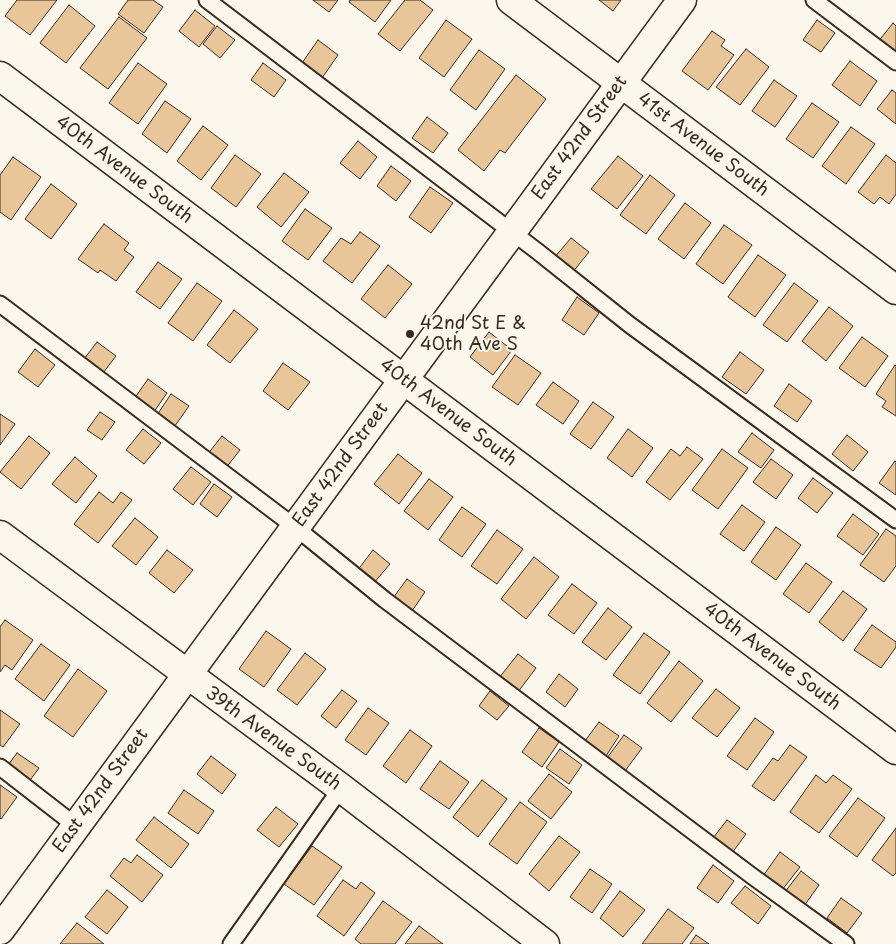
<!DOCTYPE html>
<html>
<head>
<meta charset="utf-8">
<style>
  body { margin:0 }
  canvas { display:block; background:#fbf7ec }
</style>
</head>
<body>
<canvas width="896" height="944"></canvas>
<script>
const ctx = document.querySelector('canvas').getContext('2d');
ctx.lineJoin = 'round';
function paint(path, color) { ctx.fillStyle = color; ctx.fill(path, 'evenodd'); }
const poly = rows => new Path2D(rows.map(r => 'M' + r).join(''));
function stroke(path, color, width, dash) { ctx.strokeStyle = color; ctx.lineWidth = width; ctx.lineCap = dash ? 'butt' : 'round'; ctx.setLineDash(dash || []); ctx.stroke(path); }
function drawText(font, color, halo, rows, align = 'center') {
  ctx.font = font + ' "Playpen Sans",sans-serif'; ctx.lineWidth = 4; ctx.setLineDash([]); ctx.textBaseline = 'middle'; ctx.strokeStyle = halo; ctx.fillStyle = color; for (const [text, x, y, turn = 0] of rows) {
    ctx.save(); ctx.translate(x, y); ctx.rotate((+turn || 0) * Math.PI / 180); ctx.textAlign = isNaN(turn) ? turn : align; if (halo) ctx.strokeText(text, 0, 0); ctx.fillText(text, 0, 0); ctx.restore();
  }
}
const building = poly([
  [17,0,57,0,30,35,5,16,17,0],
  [128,0,153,0,163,7,144,33,118,14,128,0],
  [313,0,338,0,329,12,313,0],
  [350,0,391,0,375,22,349,2,350,0],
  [405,0,420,0,433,10,400,51,378,34,405,0],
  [599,0,621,0,613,11,599,0],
  [69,5,95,26,66,63,40,43,69,5],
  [195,10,215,26,199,47,179,31,195,10],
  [119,17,147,38,108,89,80,68,119,17],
  [446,20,472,39,444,77,419,58,446,20],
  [817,20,835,33,821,52,803,40,817,20],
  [893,23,896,26,896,58,877,43,893,23],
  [217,26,235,40,220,58,203,44,217,26],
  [712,31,725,40,721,46,734,55,708,90,682,71,712,31],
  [318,40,338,55,322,78,302,63,318,40],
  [746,49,769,67,740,105,716,87,746,49],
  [479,50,505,69,476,110,450,90,479,50],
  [850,61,877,81,860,106,832,85,850,61],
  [138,63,167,84,138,124,109,103,138,63],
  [263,63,286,80,274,97,251,80,263,63],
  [516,75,546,99,505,153,500,150,484,171,458,150,516,75],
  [774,80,797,96,775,127,752,111,774,80],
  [892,90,896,93,896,124,877,109,892,90],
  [165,101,191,119,167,153,142,134,165,101],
  [812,103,839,122,813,158,786,139,812,103],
  [427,117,448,133,433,153,412,138,427,117],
  [203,126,228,145,201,180,177,161,203,126],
  [851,127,875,144,846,184,822,166,851,127],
  [358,141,377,157,360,179,340,163,358,141],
  [235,155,261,174,236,207,211,188,235,155],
  [886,155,896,163,896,194,889,204,880,197,874,204,858,192,886,155],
  [618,156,643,176,617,209,591,189,618,156],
  [13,157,41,177,11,220,0,212,0,175,13,157],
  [391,166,411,181,396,201,377,186,391,166],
  [284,173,309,192,281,227,257,207,284,173],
  [650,175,675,195,646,234,620,215,650,175],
  [51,184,77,204,51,239,25,219,51,184],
  [430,187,453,203,431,233,409,217,430,187],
  [685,203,711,223,684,259,658,239,685,203],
  [305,209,332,228,308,260,282,241,305,209],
  [104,224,129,243,124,250,134,257,116,281,100,270,98,273,78,259,104,224],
  [724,225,752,245,723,284,696,264,724,225],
  [360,232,380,246,352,283,323,261,341,238,351,244,360,232],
  [571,238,589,252,572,273,554,258,571,238],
  [758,255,786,275,755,317,728,297,758,255],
  [158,262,182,279,160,309,136,292,158,262],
  [388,265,412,284,385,318,361,299,388,265],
  [197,283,222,301,193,341,168,323,197,283],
  [794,283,818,301,787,342,763,325,794,283],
  [577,297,599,313,584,335,562,320,577,297],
  [829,307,853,326,826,361,802,341,829,307],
  [234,310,258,329,230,363,207,345,234,310],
  [489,332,512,350,493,375,470,357,489,332],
  [862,337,888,356,865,387,839,368,862,337],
  [97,342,116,356,100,377,81,363,97,342],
  [35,349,55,365,38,387,18,372,35,349],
  [740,352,764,370,746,394,722,377,740,352],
  [515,355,541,373,518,405,492,387,515,355],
  [283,363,310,382,288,410,263,391,283,363],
  [895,365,896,366,896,416,882,407,886,401,876,394,895,365],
  [148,379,167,393,151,416,132,402,148,379],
  [553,382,579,401,563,424,536,405,553,382],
  [789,384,812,401,797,422,774,406,789,384],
  [171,394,189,406,172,430,155,418,171,394],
  [593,402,614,417,591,449,570,434,593,402],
  [100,412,115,422,102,440,87,430,100,412],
  [0,414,15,424,0,445,0,414],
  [143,429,161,443,144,464,126,450,143,429],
  [628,429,653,448,632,477,607,458,628,429],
  [752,433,774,450,761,468,738,452,752,433],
  [847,435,868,452,853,471,832,454,847,435],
  [29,436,50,453,21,489,0,472,29,436],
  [222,436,240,450,225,469,207,455,222,436],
  [687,447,703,459,670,500,646,482,671,449,680,456,687,447],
  [722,449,748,468,718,509,692,490,722,449],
  [398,454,422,473,399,504,374,484,398,454],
  [75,457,97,476,76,503,52,484,75,457],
  [771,459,793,475,776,499,753,482,771,459],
  [895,461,896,462,896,495,879,483,895,461],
  [191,467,211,482,193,505,173,489,191,467],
  [813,478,833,493,817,513,798,498,813,478],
  [429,479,453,497,428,530,404,511,429,479],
  [214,484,232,497,217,517,200,504,214,484],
  [99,492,113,503,121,492,132,500,98,543,74,524,99,492],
  [742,505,765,522,744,551,720,534,742,505],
  [462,507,486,524,462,557,439,540,462,507],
  [853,514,879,534,863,555,837,536,853,514],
  [135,518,158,537,136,565,112,546,135,518],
  [776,527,801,545,776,580,751,562,776,527],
  [886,529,896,536,896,566,884,582,860,565,886,529],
  [497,530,523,549,497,584,471,566,497,530],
  [167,550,193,570,174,593,149,573,167,550],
  [373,550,390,564,373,584,357,571,373,550],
  [534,557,559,577,526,619,501,599,534,557],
  [806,563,832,582,809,613,783,594,806,563],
  [407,579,425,592,412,611,393,598,407,579],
  [572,584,597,603,574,634,548,615,572,584],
  [843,591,867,609,843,641,819,622,843,591],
  [608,608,632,627,606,660,582,642,608,608],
  [5,620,33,640,12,670,5,665,0,672,0,627,5,620],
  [872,625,896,642,896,647,881,668,854,650,872,625],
  [266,631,291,649,264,687,239,669,266,631],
  [644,633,670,652,640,694,613,675,644,633],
  [41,644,70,665,44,701,15,679,41,644],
  [305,653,326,669,297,705,277,690,305,653],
  [518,654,536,668,518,692,499,678,518,654],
  [679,661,703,681,671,722,647,703,679,661],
  [78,669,107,691,73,737,44,716,78,669],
  [559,674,578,689,565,707,546,692,559,674],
  [716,689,740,708,717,737,692,718,716,689],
  [342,690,357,701,336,728,321,716,342,690],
  [490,691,509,706,497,720,479,706,490,691],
  [368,708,389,723,366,755,345,740,368,708],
  [0,710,20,724,3,747,0,745,0,710],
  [755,718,774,732,747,770,727,756,755,718],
  [599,722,619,736,606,756,585,741,599,722],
  [539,728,559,742,542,767,522,752,539,728],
  [410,730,432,746,406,783,383,766,410,730],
  [624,735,642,748,625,771,607,758,624,735],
  [790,745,807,757,774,801,752,786,773,758,778,761,790,745],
  [560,749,582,765,569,784,546,768,560,749],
  [17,753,39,768,28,783,6,768,17,753],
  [211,756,236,775,222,794,197,774,211,756],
  [440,761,469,782,449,809,420,789,440,761],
  [549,774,572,792,551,819,528,801,549,774],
  [816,775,826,783,833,775,852,789,819,833,790,812,816,775],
  [482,780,507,799,478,837,453,817,482,780],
  [0,785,17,797,1,819,0,818,0,785],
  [184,790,214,811,198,834,168,813,184,790],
  [858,798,885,818,857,857,829,836,858,798],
  [520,802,547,822,517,864,489,844,520,802],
  [276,807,298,824,279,847,257,830,276,807],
  [154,817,189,844,171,868,136,840,154,817],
  [727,820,746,834,732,853,713,838,727,820],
  [896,828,896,873,893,876,872,860,896,828],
  [559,836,580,852,549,891,529,874,559,836],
  [312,846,342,867,314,905,284,884,312,846],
  [780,852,800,867,782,890,763,876,780,852],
  [137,855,163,875,142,902,110,876,124,858,131,863,137,855],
  [713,865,734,881,718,903,697,888,713,865],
  [590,869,612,884,592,913,570,897,590,869],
  [801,871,819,885,804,906,785,892,801,871],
  [343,880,356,889,361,882,375,893,344,936,317,916,343,880],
  [745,886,771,906,758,924,731,903,745,886],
  [107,890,128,907,107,934,85,917,107,890],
  [620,891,645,910,623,937,600,918,620,891],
  [841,898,862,913,847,933,827,918,841,898],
  [383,901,412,922,395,944,361,944,355,939,383,901],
  [668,909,694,928,682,944,642,944,668,909],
  [77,923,104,944,60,944,77,923],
  [419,926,443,944,405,944,419,926],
  [696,935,709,944,690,944,696,935]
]);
paint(building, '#e9c69a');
stroke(building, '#3b2a1e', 1);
const lane = poly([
  [207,0,537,251,630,325,896,520],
  [814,0,896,62],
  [0,304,295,527,385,600,752,876,846,944],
  [0,767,76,826],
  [231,944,341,788]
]);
const street = poly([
  [511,0,896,290],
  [0,76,896,750],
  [0,535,341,788,545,944]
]);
const secondary = poly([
  [0,930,682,0]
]);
stroke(lane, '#3b2a1e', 19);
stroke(street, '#3b2a1e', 31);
stroke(secondary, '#3b2a1e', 31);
stroke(lane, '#fbf7ec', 15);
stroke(street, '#fbf7ec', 28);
stroke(secondary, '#fbf7ec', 28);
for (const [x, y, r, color] of [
  [410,334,5,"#3b2a1e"]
]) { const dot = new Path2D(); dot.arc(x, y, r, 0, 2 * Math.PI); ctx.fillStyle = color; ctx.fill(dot); stroke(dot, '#fbf7ec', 2); }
drawText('18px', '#3b2a1e', '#fbf7ec', [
  ["East 42nd Street",580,138,-54],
  ["41st Avenue South",703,145,37],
  ["40th Avenue South",124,170,37],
  ["40th Avenue South",448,413,37],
  ["East 42nd Street",341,465,-54],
  ["40th Avenue South",772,657,37],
  ["39th Avenue South",273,739,36],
  ["East 42nd Street",101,791,-54]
]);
drawText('18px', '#3b2a1e', '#fbf7ec', [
  ["42nd St E &",420,324],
  ["40th Ave S",420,345]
], 'left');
</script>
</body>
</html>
